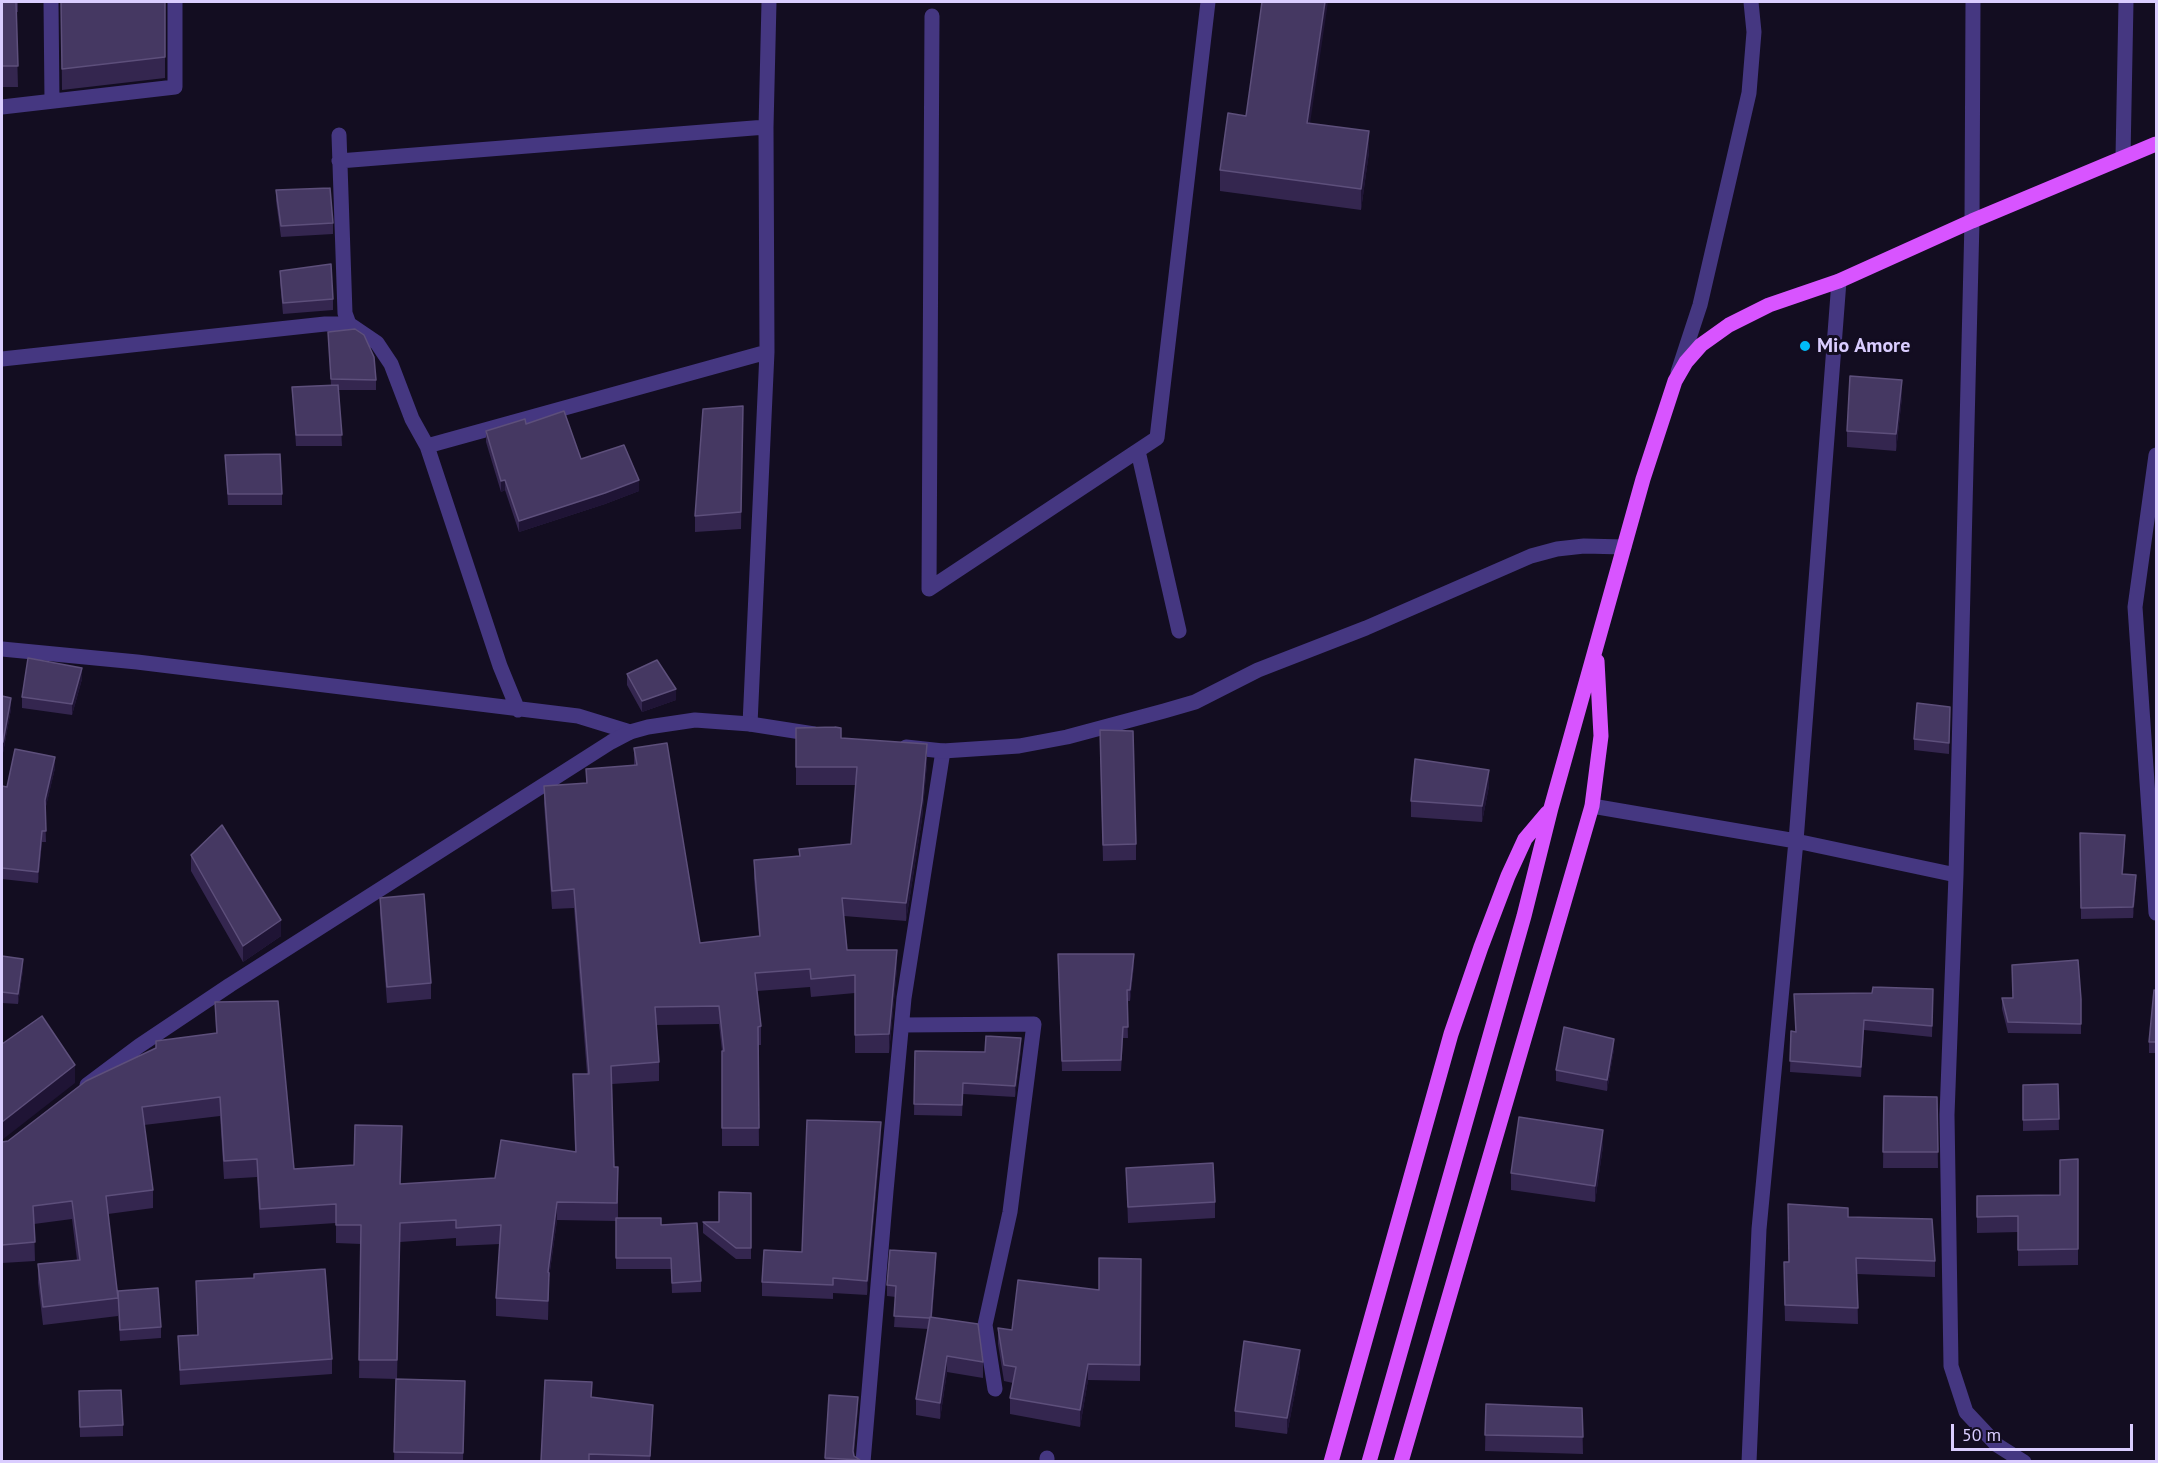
<!DOCTYPE html>
<html>
<head>
<meta charset="utf-8">
<style>
  body { margin:0 }
  #map { position:relative; width:2158px; height:1463px; overflow:hidden; background:#130d21; font-family:"PT Sans",sans-serif }
  canvas { display:block }
  .frame { position:absolute; inset:0; border:3px solid #dacdff; pointer-events:none }
  .scale { position:absolute; left:1951px; top:1424px; width:182px; height:27px; box-sizing:border-box; border:3px solid #dacdff; border-top:0; padding-left:8px; font-size:18px; line-height:21px; white-space:nowrap; color:#dacdff; -webkit-text-stroke:4px #130d21; paint-order:stroke }
</style>
</head>
<body>
<div id="map">
<canvas width="2158" height="1463"></canvas>
<div class="frame"></div>
<div class="scale">50 m</div>
</div>
<script>
const ctx = document.querySelector('canvas').getContext('2d');
ctx.lineJoin = 'round';
const poly = rows => new Path2D(rows.map(r => 'M' + r).join(''));
function stroke(path, color, width, dash) { ctx.strokeStyle = color; ctx.lineWidth = width; ctx.lineCap = dash ? 'butt' : 'round'; ctx.setLineDash(dash || []); ctx.stroke(path); }
function paint(path, color) { ctx.fillStyle = color; ctx.fill(path, 'evenodd'); }
function drawText(font, color, halo, rows, align = 'center') {
  ctx.font = font + ' "PT Sans",sans-serif'; ctx.lineWidth = 6; ctx.setLineDash([]); ctx.textBaseline = 'middle'; ctx.strokeStyle = halo; ctx.fillStyle = color; for (const [text, x, y, turn = 0] of rows) {
    ctx.save(); ctx.translate(x, y); ctx.rotate((+turn || 0) * Math.PI / 180); ctx.textAlign = isNaN(turn) ? turn : align; if (halo) ctx.strokeText(text, 0, 0); ctx.fillText(text, 0, 0); ctx.restore();
  }
}
stroke(poly([
  [51,2,52,101],
  [1973,2,1972,221,1956,875,1947,1115,1951,1366,1966,1412,1997,1445,2024,1462],
  [2,107,175,87,175,2],
  [339,135,345,313,349,324,377,343,391,364,412,419,427,446,500,666,518,710],
  [2123,157,2126,2],
  [339,161,766,127],
  [2,359,325,324,349,324],
  [1678,372,1700,305,1749,93,1754,32,1751,2],
  [427,446,767,352],
  [1138,451,1179,631],
  [2156,455,2135,607,2156,913],
  [929,589,1157,438,1208,2],
  [929,589,932,16],
  [2,649,137,662,578,716,630,732],
  [750,724,767,352,766,127,769,2],
  [1592,806,1796,841,1956,875],
  [902,1025,1034,1024,1010,1212,985,1325,995,1389],
  [863,1462,886,1191,904,998,943,751],
  [1047,1462,1047,1458],
  [1749,1462,1759,1229,1796,841,1839,281]
]), '#453781', 15);
stroke(poly([
  [906,747,943,751,1019,746,1067,737,1164,711,1195,702,1258,670,1366,628,1531,556,1557,549,1584,546,1624,547],
  [87,1085,139,1046,230,985,611,742,630,732,648,727,695,720,750,724,814,734]
]), '#453781', 15);
stroke(poly([
  [1331,1462,1451,1034,1481,947,1508,876,1525,839,1547,813],
  [1369,1462,1524,916,1551,808,1643,479,1675,381,1686,362,1701,345,1729,325,1769,305,1839,281,1972,221,2156,144],
  [1401,1462,1592,806,1601,736,1597,661]
]), '#d854ff', 15);
paint(poly([
  [2,2,18,2,18,12,16,12,18,87,2,87],
  [61,2,165,2,165,78,62,90],
  [1246,116,1310,123,1369,152,1361,210,1220,191,1220,170],
  [276,190,333,223,333,234,281,237,276,201],
  [280,271,333,299,333,310,283,314,280,282],
  [328,332,376,380,376,390,339,390,342,446,296,446,292,387,331,385],
  [1902,397,1896,451,1847,447,1847,431],
  [743,406,741,529,695,532,695,516],
  [526,424,581,459,639,491,605,504,519,532,505,490,501,492,486,442,486,431],
  [225,455,282,494,282,505,228,505],
  [627,674,676,700,642,712,627,685],
  [82,679,72,715,22,708,22,697],
  [2,696,11,709,3,753,2,752],
  [1950,707,1949,754,1914,750,1914,739],
  [796,728,841,738,927,763,922,819,906,921,844,916,847,950,897,968,889,1053,855,1053,855,993,811,997,810,987,757,991,761,1026,761,1045,758,1045,759,1146,722,1146,722,1051,719,1024,656,1025,659,1062,659,1081,612,1084,614,1167,618,1167,618,1218,661,1225,701,1281,701,1292,672,1293,671,1269,616,1269,616,1221,557,1220,549,1278,548,1320,496,1316,496,1298,500,1244,456,1246,456,1238,400,1242,397,1379,359,1378,361,1244,336,1243,336,1223,260,1228,257,1177,224,1179,220,1116,144,1125,153,1190,153,1208,108,1214,118,1296,161,1327,161,1338,120,1341,118,1305,118,1316,43,1325,38,1283,38,1264,77,1260,72,1219,34,1224,35,1261,2,1263,2,1142,8,1141,156,1048,156,1041,216,1033,215,1002,294,1169,401,1184,495,1178,575,1152,573,1074,587,1074,574,908,552,909,544,804,544,786,586,783,586,769,634,765,634,748,700,943,759,936,754,879,754,860,799,856,799,849,851,844,856,785,796,785],
  [1100,746,1136,844,1136,860,1103,861],
  [55,768,45,810,46,842,42,842,38,883,2,879,2,786,7,787],
  [1489,786,1482,822,1411,817,1411,801],
  [2080,833,2125,846,2123,874,2136,886,2133,918,2081,919],
  [191,855,281,936,243,962,191,871],
  [380,898,431,983,431,999,387,1003,380,914],
  [2,956,23,970,18,1004,2,1003],
  [1058,965,1134,965,1130,1001,1127,1001,1128,1038,1123,1038,1121,1071,1062,1071],
  [1933,989,1932,1037,1864,1030,1861,1077,1790,1072,1791,1031,1795,1032,1872,993],
  [2157,991,2157,1053,2149,1053,2149,1042],
  [2002,998,2081,999,2081,1034,2008,1033,2002,1009],
  [1021,1049,1015,1097,963,1094,962,1116,914,1115,915,1051,985,1052],
  [1614,1049,1607,1091,1556,1081,1556,1070],
  [2058,1084,2059,1130,2023,1131,2023,1085],
  [1884,1096,1937,1097,1938,1168,1883,1168],
  [881,1136,867,1295,833,1293,833,1299,762,1296,762,1282,802,1252],
  [1603,1146,1595,1202,1511,1190,1511,1173],
  [2078,1159,2078,1265,2018,1266,2018,1232,1977,1233,1977,1196,2060,1195],
  [1126,1168,1215,1202,1215,1218,1128,1223],
  [751,1193,751,1259,736,1259,703,1233,703,1222,719,1222],
  [1848,1217,1935,1261,1935,1277,1857,1274,1858,1324,1785,1321,1784,1278,1789,1262],
  [1141,1259,1140,1381,1088,1380,1080,1427,1010,1414,1010,1398,1013,1383,1004,1381,998,1344,998,1328,1012,1330,1099,1290],
  [936,1264,932,1317,983,1362,983,1378,947,1372,940,1419,916,1415,916,1399,928,1329,894,1327,896,1297,887,1296,887,1285],
  [196,1281,332,1359,332,1374,180,1385,178,1336,198,1335],
  [1300,1366,1287,1434,1235,1427,1235,1411],
  [396,1379,465,1381,463,1461,394,1461],
  [79,1391,123,1425,123,1436,80,1437],
  [829,1395,858,1408,854,1454,854,1456,860,1460,860,1461,825,1461],
  [592,1397,653,1419,650,1461,541,1461],
  [1486,1404,1582,1408,1583,1454,1485,1451]
]), '#34264f');
paint(poly([
  [1325,2,1328,2,1307,144,1307,123],
  [1369,131,1369,152,1361,210,1361,189],
  [1902,380,1902,397,1896,451,1896,434],
  [505,480,505,490,501,492,501,481],
  [639,480,639,491,605,504,519,532,519,521],
  [82,668,82,679,72,715,72,704],
  [676,689,676,700,642,712,642,701],
  [11,698,11,709,3,753,3,742],
  [927,744,927,763,922,819,906,921,906,903],
  [55,757,55,768,45,811,45,800],
  [1489,770,1489,786,1482,822,1482,806],
  [42,831,42,842,38,883,38,872],
  [2125,835,2125,846,2122,885,2122,874],
  [2136,875,2136,886,2133,918,2133,907],
  [281,920,281,936,243,962,243,946],
  [897,950,897,968,889,1053,889,1034],
  [1134,954,1134,965,1130,1001,1130,990],
  [23,959,23,970,18,1004,18,994],
  [1864,1020,1864,1030,1861,1077,1861,1067],
  [1021,1038,1021,1049,1015,1097,1015,1086],
  [1614,1039,1614,1049,1607,1091,1607,1080],
  [75,1065,75,1083,2,1140,2,1122],
  [881,1122,881,1136,867,1295,867,1281],
  [1603,1130,1603,1146,1595,1202,1595,1186],
  [557,1202,557,1220,549,1278,548,1320,548,1272],
  [936,1253,936,1264,931,1329,931,1318],
  [1300,1350,1300,1366,1287,1434,1287,1418],
  [947,1356,947,1372,940,1419,940,1403],
  [1088,1364,1088,1380,1080,1427,1080,1410],
  [858,1397,858,1408,853,1461,853,1451],
  [653,1405,653,1419,650,1461,650,1456]
]), '#1f1435');
const building = poly([
  [2,2,16,2,18,66,2,66,2,2],
  [61,2,165,2,165,57,62,69,61,2],
  [1262,2,1325,2,1307,123,1369,131,1361,189,1220,170,1228,113,1246,116,1262,2],
  [330,188,333,223,281,226,276,190,330,188],
  [331,264,333,299,283,303,280,271,331,264],
  [355,329,364,335,374,357,376,380,331,379,328,332,355,329],
  [1850,376,1902,380,1896,434,1847,431,1850,376],
  [338,385,342,435,296,435,292,387,338,385],
  [743,406,741,512,695,516,703,409,743,406],
  [564,411,581,459,624,445,639,480,605,493,519,521,505,480,501,481,486,431,525,419,526,424,564,411],
  [280,454,282,494,228,494,225,455,280,454],
  [28,658,82,668,72,704,22,697,28,658],
  [657,660,676,689,642,701,627,674,657,660],
  [2,696,11,698,3,742,2,741,2,696],
  [1917,703,1950,707,1949,743,1914,739,1917,703],
  [835,727,841,728,841,738,927,744,922,801,906,903,842,898,847,950,897,950,889,1034,855,1035,855,975,811,979,810,969,755,973,761,1026,758,1027,759,1128,722,1128,722,1051,724,1051,719,1006,655,1007,659,1062,611,1066,614,1167,618,1167,617,1203,557,1202,548,1272,549,1273,548,1301,496,1298,501,1225,456,1228,456,1220,400,1223,397,1360,359,1360,361,1225,336,1225,336,1204,260,1209,257,1159,224,1161,220,1097,142,1107,153,1190,106,1196,118,1298,43,1307,38,1264,80,1260,72,1201,33,1206,35,1242,2,1245,2,1142,8,1141,86,1081,156,1048,156,1041,217,1033,215,1002,278,1001,294,1169,354,1165,355,1125,402,1126,400,1184,495,1178,501,1140,576,1152,573,1074,589,1074,574,889,552,891,544,786,587,783,586,769,637,765,634,748,667,743,700,943,760,936,754,860,800,856,799,849,851,844,857,767,796,767,796,728,835,727],
  [1100,730,1133,731,1136,844,1103,845,1100,730],
  [15,749,55,757,45,800,46,831,42,831,38,872,2,868,2,786,7,787,15,749],
  [1415,759,1489,770,1482,806,1411,801,1415,759],
  [222,825,281,920,243,946,191,855,222,825],
  [2080,833,2125,835,2122,874,2136,875,2133,907,2081,908,2080,833],
  [424,894,431,983,387,987,380,898,424,894],
  [1058,954,1134,954,1130,990,1127,990,1128,1027,1123,1027,1121,1060,1062,1061,1058,954],
  [2,956,23,959,18,994,2,992,2,956],
  [2078,960,2081,999,2081,1024,2008,1022,2002,998,2013,998,2012,965,2078,960],
  [1873,987,1933,989,1932,1026,1864,1020,1861,1067,1790,1061,1791,1031,1796,1032,1794,994,1872,993,1873,987],
  [2154,990,2157,991,2157,1042,2149,1042,2154,990],
  [42,1016,75,1065,2,1122,2,1044,42,1016],
  [1564,1027,1614,1039,1607,1080,1556,1070,1564,1027],
  [986,1036,1021,1038,1015,1086,963,1083,962,1105,914,1104,915,1051,985,1052,986,1036],
  [2058,1084,2059,1119,2023,1120,2023,1085,2058,1084],
  [1884,1096,1937,1097,1938,1152,1883,1152,1884,1096],
  [1519,1117,1603,1130,1595,1186,1511,1173,1519,1117],
  [807,1120,881,1122,867,1281,833,1278,833,1285,762,1282,764,1250,802,1252,807,1120],
  [2078,1159,2078,1249,2018,1250,2018,1216,1977,1217,1977,1196,2060,1195,2060,1160,2078,1159],
  [1213,1163,1215,1202,1128,1207,1126,1168,1213,1163],
  [719,1192,751,1193,751,1248,736,1248,703,1222,719,1222,719,1192],
  [1788,1204,1848,1208,1848,1217,1932,1219,1935,1261,1856,1258,1858,1308,1785,1305,1784,1262,1789,1262,1788,1204],
  [616,1218,661,1218,661,1225,697,1223,701,1281,672,1283,671,1258,616,1258,616,1218],
  [890,1250,936,1253,931,1317,930,1317,929,1318,894,1316,896,1286,887,1285,890,1250],
  [1099,1258,1141,1259,1140,1365,1088,1364,1080,1410,1010,1398,1016,1367,1004,1365,998,1328,1012,1330,1018,1280,1099,1290,1099,1258],
  [325,1269,332,1359,180,1370,178,1336,198,1335,196,1281,254,1278,254,1274,325,1269],
  [158,1288,161,1327,120,1330,118,1291,158,1288],
  [930,1317,978,1324,983,1362,947,1356,940,1403,916,1399,930,1317],
  [1244,1341,1300,1350,1287,1418,1235,1411,1244,1341],
  [396,1379,465,1381,463,1453,394,1452,396,1379],
  [545,1380,592,1382,591,1397,653,1405,650,1456,589,1454,589,1461,541,1461,545,1380],
  [121,1390,123,1425,80,1427,79,1391,121,1390],
  [829,1395,858,1397,853,1451,854,1456,860,1460,825,1458,829,1395],
  [1486,1404,1582,1408,1583,1437,1485,1435,1486,1404]
]);
paint(building, '#453862');
stroke(building, '#5d4f7b', 1.5);
for (const [x, y, r, color] of [
  [1805,346,6,"#00bcf8"]
]) { const dot = new Path2D(); dot.arc(x, y, r, 0, 2 * Math.PI); ctx.fillStyle = color; ctx.fill(dot); stroke(dot, '#130d21', 2); }
drawText('bold 20px', '#dacdff', '#130d21', [
  ["Mio Amore",1817,346]
], 'left');
</script>
</body>
</html>
